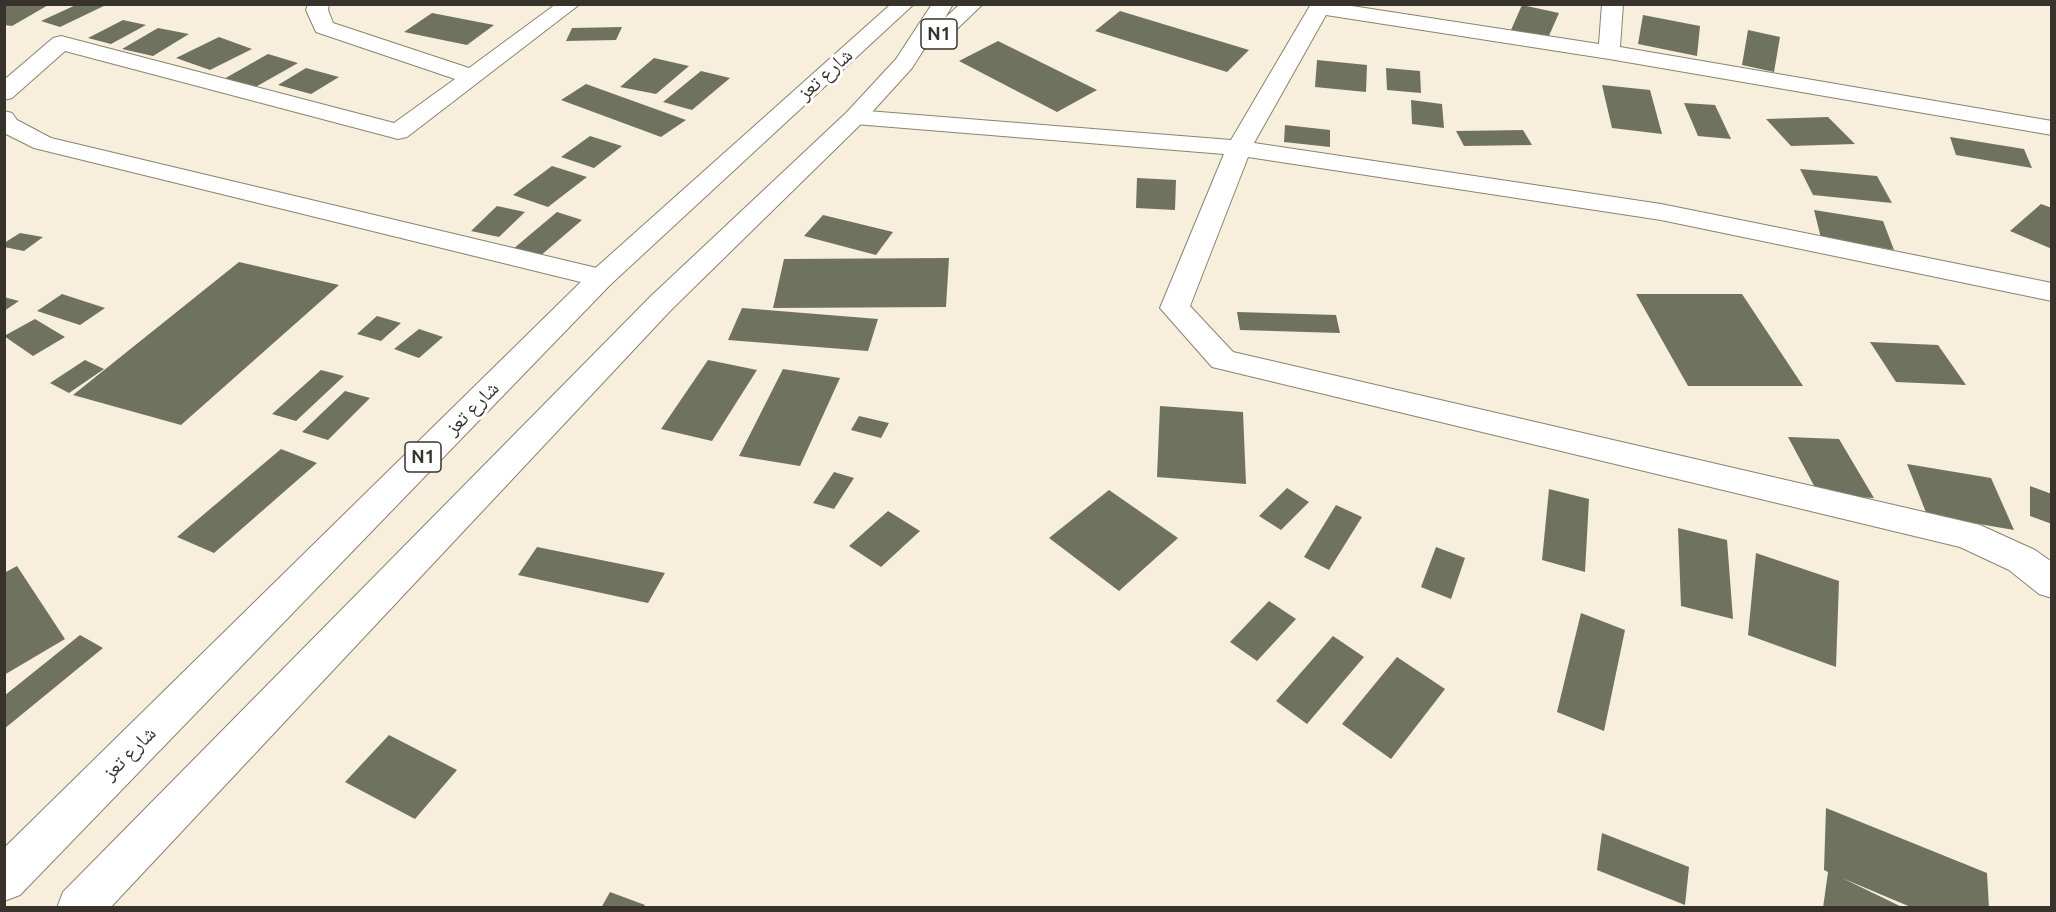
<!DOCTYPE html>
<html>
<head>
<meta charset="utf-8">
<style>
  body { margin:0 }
  #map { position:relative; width:2056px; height:912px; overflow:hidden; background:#f7eedc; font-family:Ubuntu,sans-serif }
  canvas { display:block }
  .frame { position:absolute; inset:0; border:6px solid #37332c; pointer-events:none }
</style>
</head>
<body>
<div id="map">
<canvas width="2056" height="912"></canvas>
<div class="frame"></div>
</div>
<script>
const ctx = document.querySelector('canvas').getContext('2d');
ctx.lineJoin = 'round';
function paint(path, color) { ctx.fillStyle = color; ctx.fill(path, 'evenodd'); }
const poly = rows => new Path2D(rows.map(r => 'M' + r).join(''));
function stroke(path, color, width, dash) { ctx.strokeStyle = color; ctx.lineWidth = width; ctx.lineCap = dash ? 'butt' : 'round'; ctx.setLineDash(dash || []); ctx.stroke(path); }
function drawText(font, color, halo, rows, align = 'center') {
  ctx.font = font + ' Ubuntu,"Noto Naskh Arabic",sans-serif'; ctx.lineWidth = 6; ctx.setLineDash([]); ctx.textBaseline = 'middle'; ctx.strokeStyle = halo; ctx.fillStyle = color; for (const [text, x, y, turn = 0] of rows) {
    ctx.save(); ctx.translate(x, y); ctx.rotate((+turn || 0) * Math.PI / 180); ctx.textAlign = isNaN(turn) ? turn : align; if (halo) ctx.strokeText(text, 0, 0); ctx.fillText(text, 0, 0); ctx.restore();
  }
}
paint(poly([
  [4,4,50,4,12,26,4,25],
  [78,4,108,4,60,27,41,21],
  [1522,5,1559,13,1548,38,1511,30],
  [1120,11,1249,50,1227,72,1095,31],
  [432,13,494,25,467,45,404,32],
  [1643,15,1700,26,1697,56,1638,44],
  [123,20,146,25,111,44,88,38],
  [622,27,616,40,566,41,572,28],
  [158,28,189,34,153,56,122,49],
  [1748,30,1780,37,1774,72,1742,65],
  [219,37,252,49,210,70,176,58],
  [998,41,1097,90,1057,112,959,61],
  [268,54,298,63,252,89,222,80],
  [654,58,689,66,656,94,620,87],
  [1317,60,1367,65,1366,92,1315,87],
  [306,68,339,77,311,94,278,85],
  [1386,68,1420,71,1421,93,1387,90],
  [701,71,730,78,692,110,663,102],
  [586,84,686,120,661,137,561,100],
  [1602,85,1650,90,1662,134,1612,128],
  [1411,100,1442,104,1444,128,1412,124],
  [1684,103,1715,105,1731,139,1698,136],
  [1828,117,1855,144,1791,146,1766,119],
  [1285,125,1330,130,1330,147,1284,142],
  [1523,130,1532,145,1464,146,1456,131],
  [590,136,622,146,594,168,561,157],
  [1950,137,2024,149,2032,168,1956,155],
  [552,166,587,177,548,207,513,195],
  [1800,169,1877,176,1892,203,1813,195],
  [1137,178,1176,180,1175,210,1136,208],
  [2041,204,2052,208,2052,249,2010,231],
  [497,206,525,212,499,237,471,231],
  [1814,210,1883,221,1894,250,1821,238],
  [557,212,582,220,539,257,513,249],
  [823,215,893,232,876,255,804,236],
  [20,233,43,237,24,251,4,247,4,243],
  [949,258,946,307,773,308,784,259],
  [239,262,339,285,181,425,73,395],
  [62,294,105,308,80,325,37,311],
  [1636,294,1742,294,1803,386,1688,386],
  [4,297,19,301,4,311],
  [742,308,878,319,868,351,728,340],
  [1237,312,1336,315,1340,333,1240,330],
  [377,316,401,323,381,341,357,334],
  [35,319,65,337,33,356,4,336],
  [419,329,443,337,419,358,394,349],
  [1870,342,1938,345,1966,385,1896,382],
  [85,360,104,369,69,393,50,383],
  [708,360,757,370,712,441,661,429],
  [783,369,840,378,800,466,739,456],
  [321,370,344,376,296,421,272,414],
  [345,391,370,398,328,440,302,432],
  [1160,406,1243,412,1246,484,1157,477],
  [859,416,889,423,881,438,851,430],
  [1788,437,1839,439,1874,498,1819,495],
  [281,449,317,463,214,553,177,537],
  [1907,464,1991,478,2014,530,1927,515],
  [834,472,854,478,834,509,813,503],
  [2030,486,2052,494,2052,524,2030,516],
  [1287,488,1309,502,1281,530,1259,516],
  [1549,489,1589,499,1585,572,1542,560],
  [1109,490,1178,538,1119,591,1049,538],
  [1336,505,1362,517,1329,570,1304,557],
  [888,511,920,531,881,567,849,546],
  [1678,528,1727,540,1733,619,1681,606],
  [537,547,665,573,648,603,518,575],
  [1436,547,1465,558,1451,599,1421,587],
  [1756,553,1839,581,1836,667,1748,635],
  [17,566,65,639,4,675,4,573],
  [1269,601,1296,619,1257,661,1230,642],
  [1581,613,1625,630,1604,731,1557,712],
  [80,635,103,648,4,729,4,696],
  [1333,636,1364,657,1307,724,1276,701],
  [1397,657,1445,689,1391,759,1342,724],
  [389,735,457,770,415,819,345,782],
  [1826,808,1987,873,1989,908,1913,908,1842,878,1904,908,1823,908,1828,872,1824,870],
  [1602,833,1689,867,1685,905,1597,870],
  [610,892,645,905,643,908,601,908]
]), '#707260');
const minor = poly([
  [308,4,329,4,328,10,333,23,469,68,556,4,580,4,407,137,398,139,65,51,12,98,4,100,4,80,53,38,61,36,394,123,455,79,316,32,306,10,308,4],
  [1311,4,1339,4,1599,44,1602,4,1623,4,1620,47,2052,121,2052,135,1609,59,1326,15,1254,143,1661,204,2052,283,2052,301,1661,220,1248,157,1190,306,1233,352,1980,525,2035,550,2052,562,2052,598,2039,594,2009,570,1960,547,1212,367,1160,308,1224,154,855,124,847,122,843,117,847,112,855,110,1231,140,1311,4],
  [4,111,12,113,17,120,51,138,601,269,611,272,615,278,611,284,601,287,34,148,4,133,4,111]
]);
const highway = poly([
  [891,4,914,4,611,284,20,895,4,901,4,848,591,272,891,4],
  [932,4,953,4,945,18,960,4,983,4,939,46,926,46,912,68,863,122,671,310,110,908,57,908,63,892,651,296,847,112,896,59,932,4]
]);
stroke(minor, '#8b8372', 2);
stroke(highway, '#8b8372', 2);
paint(minor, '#fff');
paint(highway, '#fff');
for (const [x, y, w] of [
  [939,34,36],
  [423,457,36]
]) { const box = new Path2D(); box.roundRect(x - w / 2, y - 15, w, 30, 4.5); ctx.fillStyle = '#fff'; ctx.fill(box); stroke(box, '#37332c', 1.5); }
drawText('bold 18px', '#37332c', null, [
  ["N1",939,34],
  ["N1",423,457]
]);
drawText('20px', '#37332c', '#fff', [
  ["شارع تعز",825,74,-42],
  ["شارع تعز",472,408,-45],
  ["شارع تعز",129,753,-45]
]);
</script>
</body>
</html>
